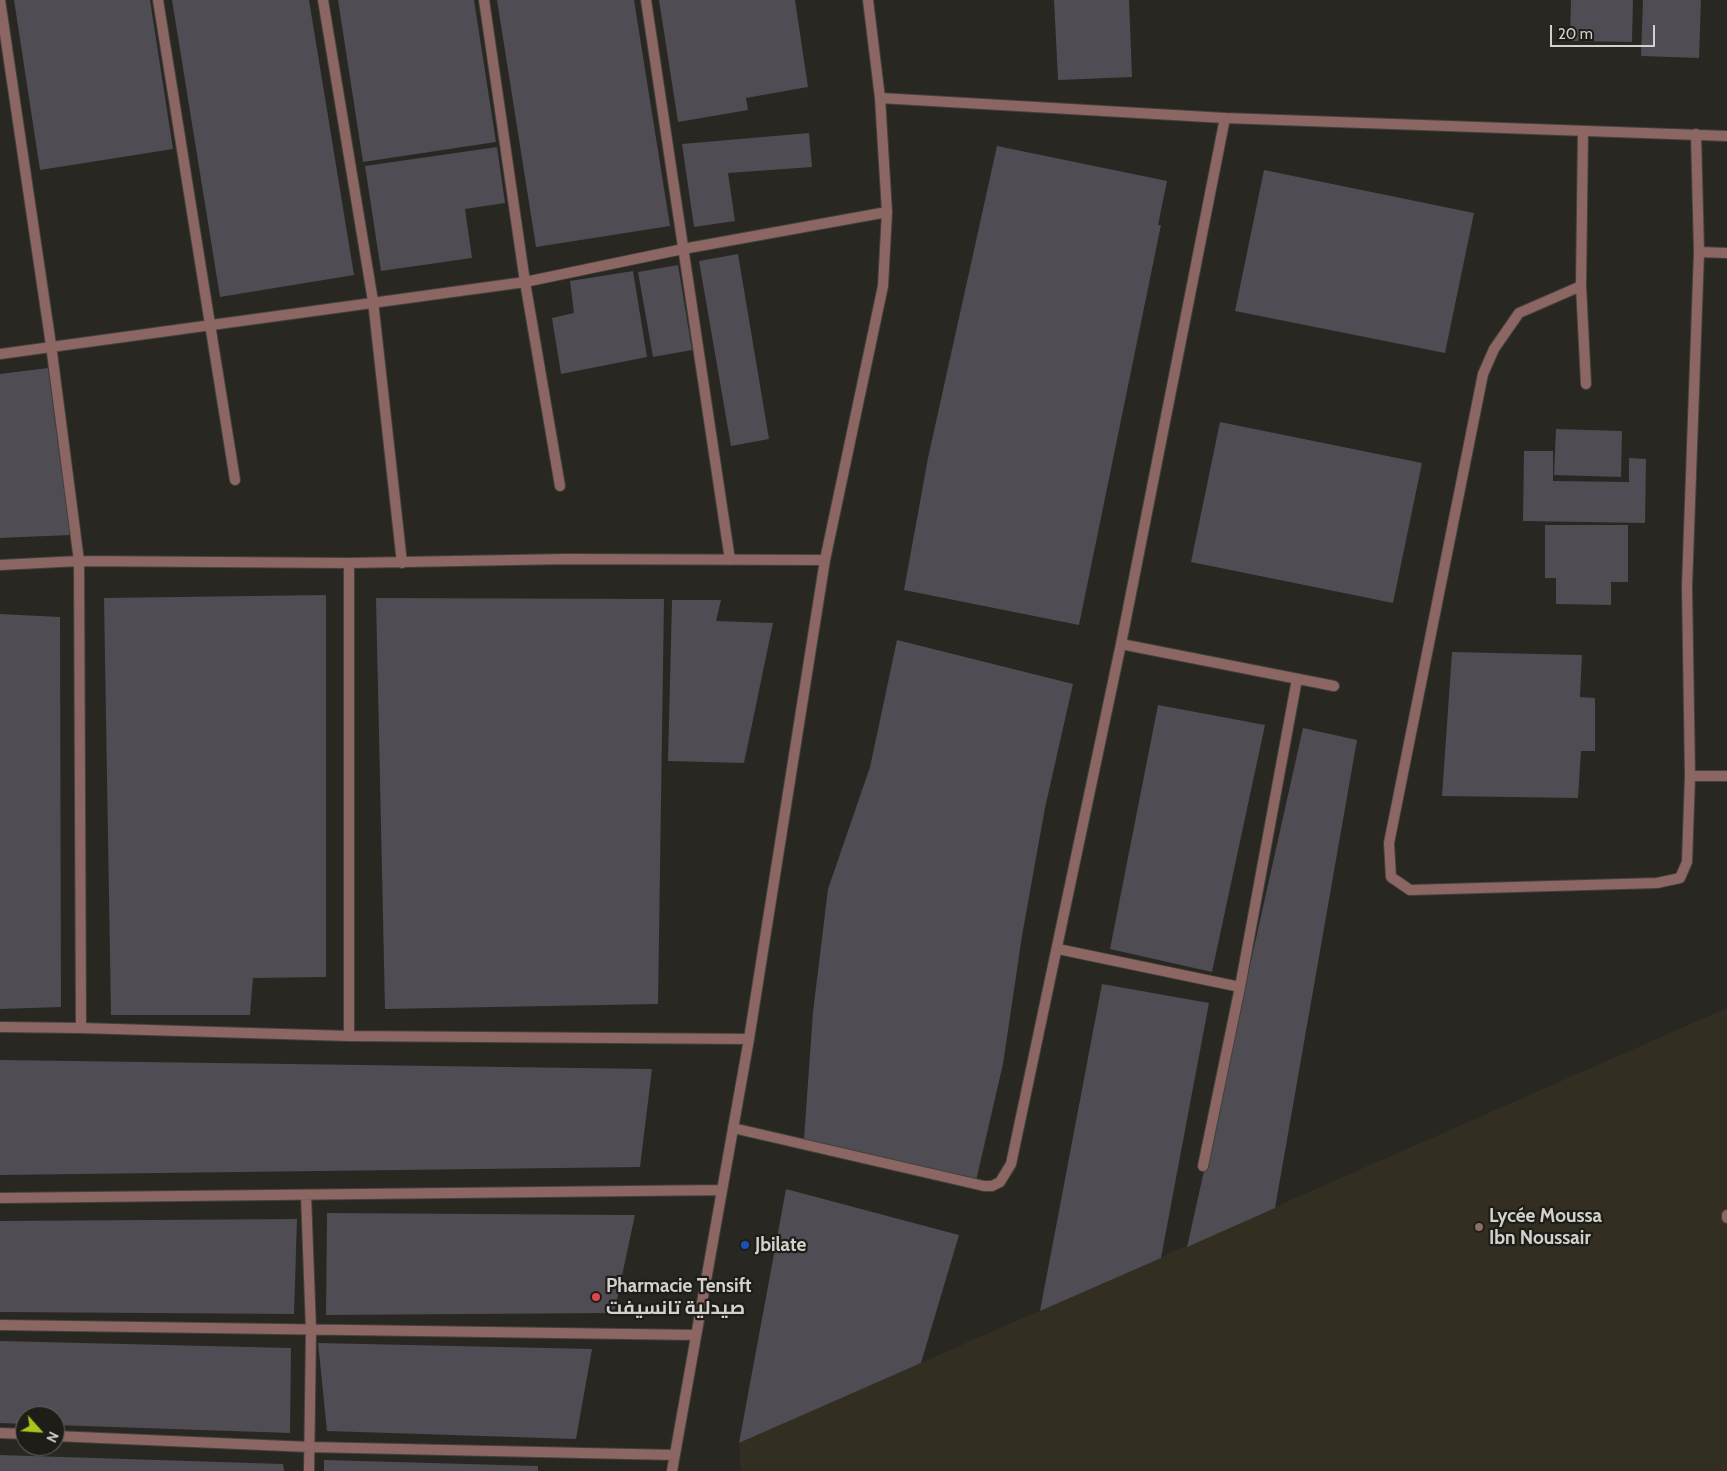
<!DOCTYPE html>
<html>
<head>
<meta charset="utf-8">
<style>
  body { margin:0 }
  #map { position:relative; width:1727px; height:1471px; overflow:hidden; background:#282721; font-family:Cabin,sans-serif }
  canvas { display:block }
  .north { position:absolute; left:15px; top:1406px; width:50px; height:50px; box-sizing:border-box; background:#1f1d17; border:1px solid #676560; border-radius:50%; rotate:116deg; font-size:14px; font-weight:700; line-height:20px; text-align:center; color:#d2d1cd }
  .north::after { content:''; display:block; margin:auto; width:18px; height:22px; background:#a9c71a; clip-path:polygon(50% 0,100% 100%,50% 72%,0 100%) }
  .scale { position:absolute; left:1550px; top:25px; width:105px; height:22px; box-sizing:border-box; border:2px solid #d2d1cd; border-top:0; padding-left:6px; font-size:15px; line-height:18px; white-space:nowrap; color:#d2d1cd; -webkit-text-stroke:4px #1f1d17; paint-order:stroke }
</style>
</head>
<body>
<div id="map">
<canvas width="1727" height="1471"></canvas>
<div class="north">N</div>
<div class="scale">20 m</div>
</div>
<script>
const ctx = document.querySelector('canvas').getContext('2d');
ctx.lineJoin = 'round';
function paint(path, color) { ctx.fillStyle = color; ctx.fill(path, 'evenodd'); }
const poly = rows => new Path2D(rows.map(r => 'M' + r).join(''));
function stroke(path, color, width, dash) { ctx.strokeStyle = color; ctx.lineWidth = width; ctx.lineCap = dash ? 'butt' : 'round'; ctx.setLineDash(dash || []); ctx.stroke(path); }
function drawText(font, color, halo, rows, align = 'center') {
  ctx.font = font + ' Cabin,Cairo,sans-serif'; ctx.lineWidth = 4.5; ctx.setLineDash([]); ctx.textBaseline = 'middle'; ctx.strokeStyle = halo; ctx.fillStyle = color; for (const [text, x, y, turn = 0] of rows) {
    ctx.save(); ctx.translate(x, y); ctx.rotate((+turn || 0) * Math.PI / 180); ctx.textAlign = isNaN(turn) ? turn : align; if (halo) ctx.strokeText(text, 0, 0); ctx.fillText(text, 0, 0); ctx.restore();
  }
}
paint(poly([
  [1727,1008,1727,1471,741,1471,739,1443]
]), '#322f22');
paint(poly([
  [14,0,150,0,173,149,40,170],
  [172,0,309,0,354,275,220,297],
  [338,0,474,0,496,142,363,162],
  [497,0,634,0,670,226,536,247],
  [659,0,795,0,808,87,746,98,748,110,678,122],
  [1054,0,1129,0,1132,77,1058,80],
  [1571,0,1633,0,1632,42,1570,41],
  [1643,0,1701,0,1699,58,1641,56],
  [809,133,812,167,728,173,735,221,694,227,682,144],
  [997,146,1167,181,1158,225,1161,225,1079,625,904,590,928,458],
  [497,147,505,203,465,209,472,258,381,271,365,166],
  [1264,170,1474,213,1445,353,1235,311],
  [738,254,769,439,731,446,699,261],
  [678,265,692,350,653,357,638,272],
  [633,271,647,357,561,374,552,318,574,313,570,281],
  [48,368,70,535,0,538,0,374],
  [1220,422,1422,463,1393,603,1191,562],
  [1556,429,1622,431,1621,477,1554,475],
  [1524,451,1553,451,1553,481,1629,482,1629,458,1646,459,1645,523,1523,521],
  [1545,525,1628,525,1628,582,1611,582,1611,605,1556,604,1556,578,1545,578],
  [326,595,326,977,253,978,250,1015,111,1015,104,598],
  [376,598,664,599,658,1004,385,1009],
  [672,600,721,600,716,621,773,623,744,763,668,761],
  [0,614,60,617,61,1007,0,1009],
  [897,640,1073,684,1045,808,1022,936,1003,1064,976,1181,804,1139,813,1012,828,889,870,767],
  [1452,652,1582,655,1580,697,1595,698,1595,751,1581,751,1578,798,1442,796],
  [1158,705,1265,725,1212,972,1110,949],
  [1303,728,1357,740,1275,1208,1187,1247],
  [1102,984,1209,1003,1161,1258,1040,1311],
  [0,1060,652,1069,640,1167,0,1175],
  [786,1189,959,1235,921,1363,739,1443],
  [327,1213,635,1215,614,1313,326,1315],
  [297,1219,294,1314,0,1312,0,1221],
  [0,1341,291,1348,290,1433,55,1425,55,1416,25,1416,25,1424,0,1423],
  [318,1343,592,1349,576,1439,327,1431],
  [0,1455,283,1464,284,1471,0,1471],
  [324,1460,538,1466,538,1471,324,1471]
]), '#4f4c53');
const lane = poly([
  [1583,131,1581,286,1519,313,1494,349,1483,374,1389,843,1391,877,1410,890,1657,883,1680,878,1687,862,1690,776,1687,586,1699,252,1696,134],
  [1699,252,1727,253],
  [1581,286,1586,384],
  [1690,776,1727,776],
  [1727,1215,1727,1218]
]);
const street = poly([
  [0,0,51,345,79,561,81,1028],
  [158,0,235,480],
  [323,0,373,301,402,563],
  [484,0,525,282,560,486],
  [646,0,730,560],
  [880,98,1225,118,1727,136],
  [0,354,525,282,683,249,887,212],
  [349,563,349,1036],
  [0,565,79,561,349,563,566,559,825,560],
  [1121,644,1334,686],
  [1058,949,1240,987],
  [0,1027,81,1028,349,1036,749,1039],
  [733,1128,984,1186,992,1186,1000,1182,1011,1164,1121,644,1225,118],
  [1203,1166,1240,987,1297,679],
  [306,1195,311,1330,309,1471],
  [0,1198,722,1190],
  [0,1325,696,1335],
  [0,1433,25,1434],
  [55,1436,309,1447,675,1455],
  [672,1471,749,1039,825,560,883,286,887,212,880,98,868,0]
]);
stroke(lane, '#43423d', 12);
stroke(street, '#43423d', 12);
stroke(lane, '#8c6662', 10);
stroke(street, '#8c6662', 10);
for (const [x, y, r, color] of [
  [1479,1227,5,"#8d6e63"],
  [745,1245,5,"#1a4fb4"],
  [596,1297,5,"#e0444e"]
]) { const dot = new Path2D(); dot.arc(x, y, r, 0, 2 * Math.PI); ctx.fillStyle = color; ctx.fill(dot); stroke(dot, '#1f1d17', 2); }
drawText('bold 19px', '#d2d1cd', '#1f1d17', [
  ["Lycée Moussa",1489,1216],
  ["Ibn Noussair",1489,1238],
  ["Jbilate",755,1245],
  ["Pharmacie Tensift",606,1286],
  ["صيدلية تانسيفت",606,1308]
], 'left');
</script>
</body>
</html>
